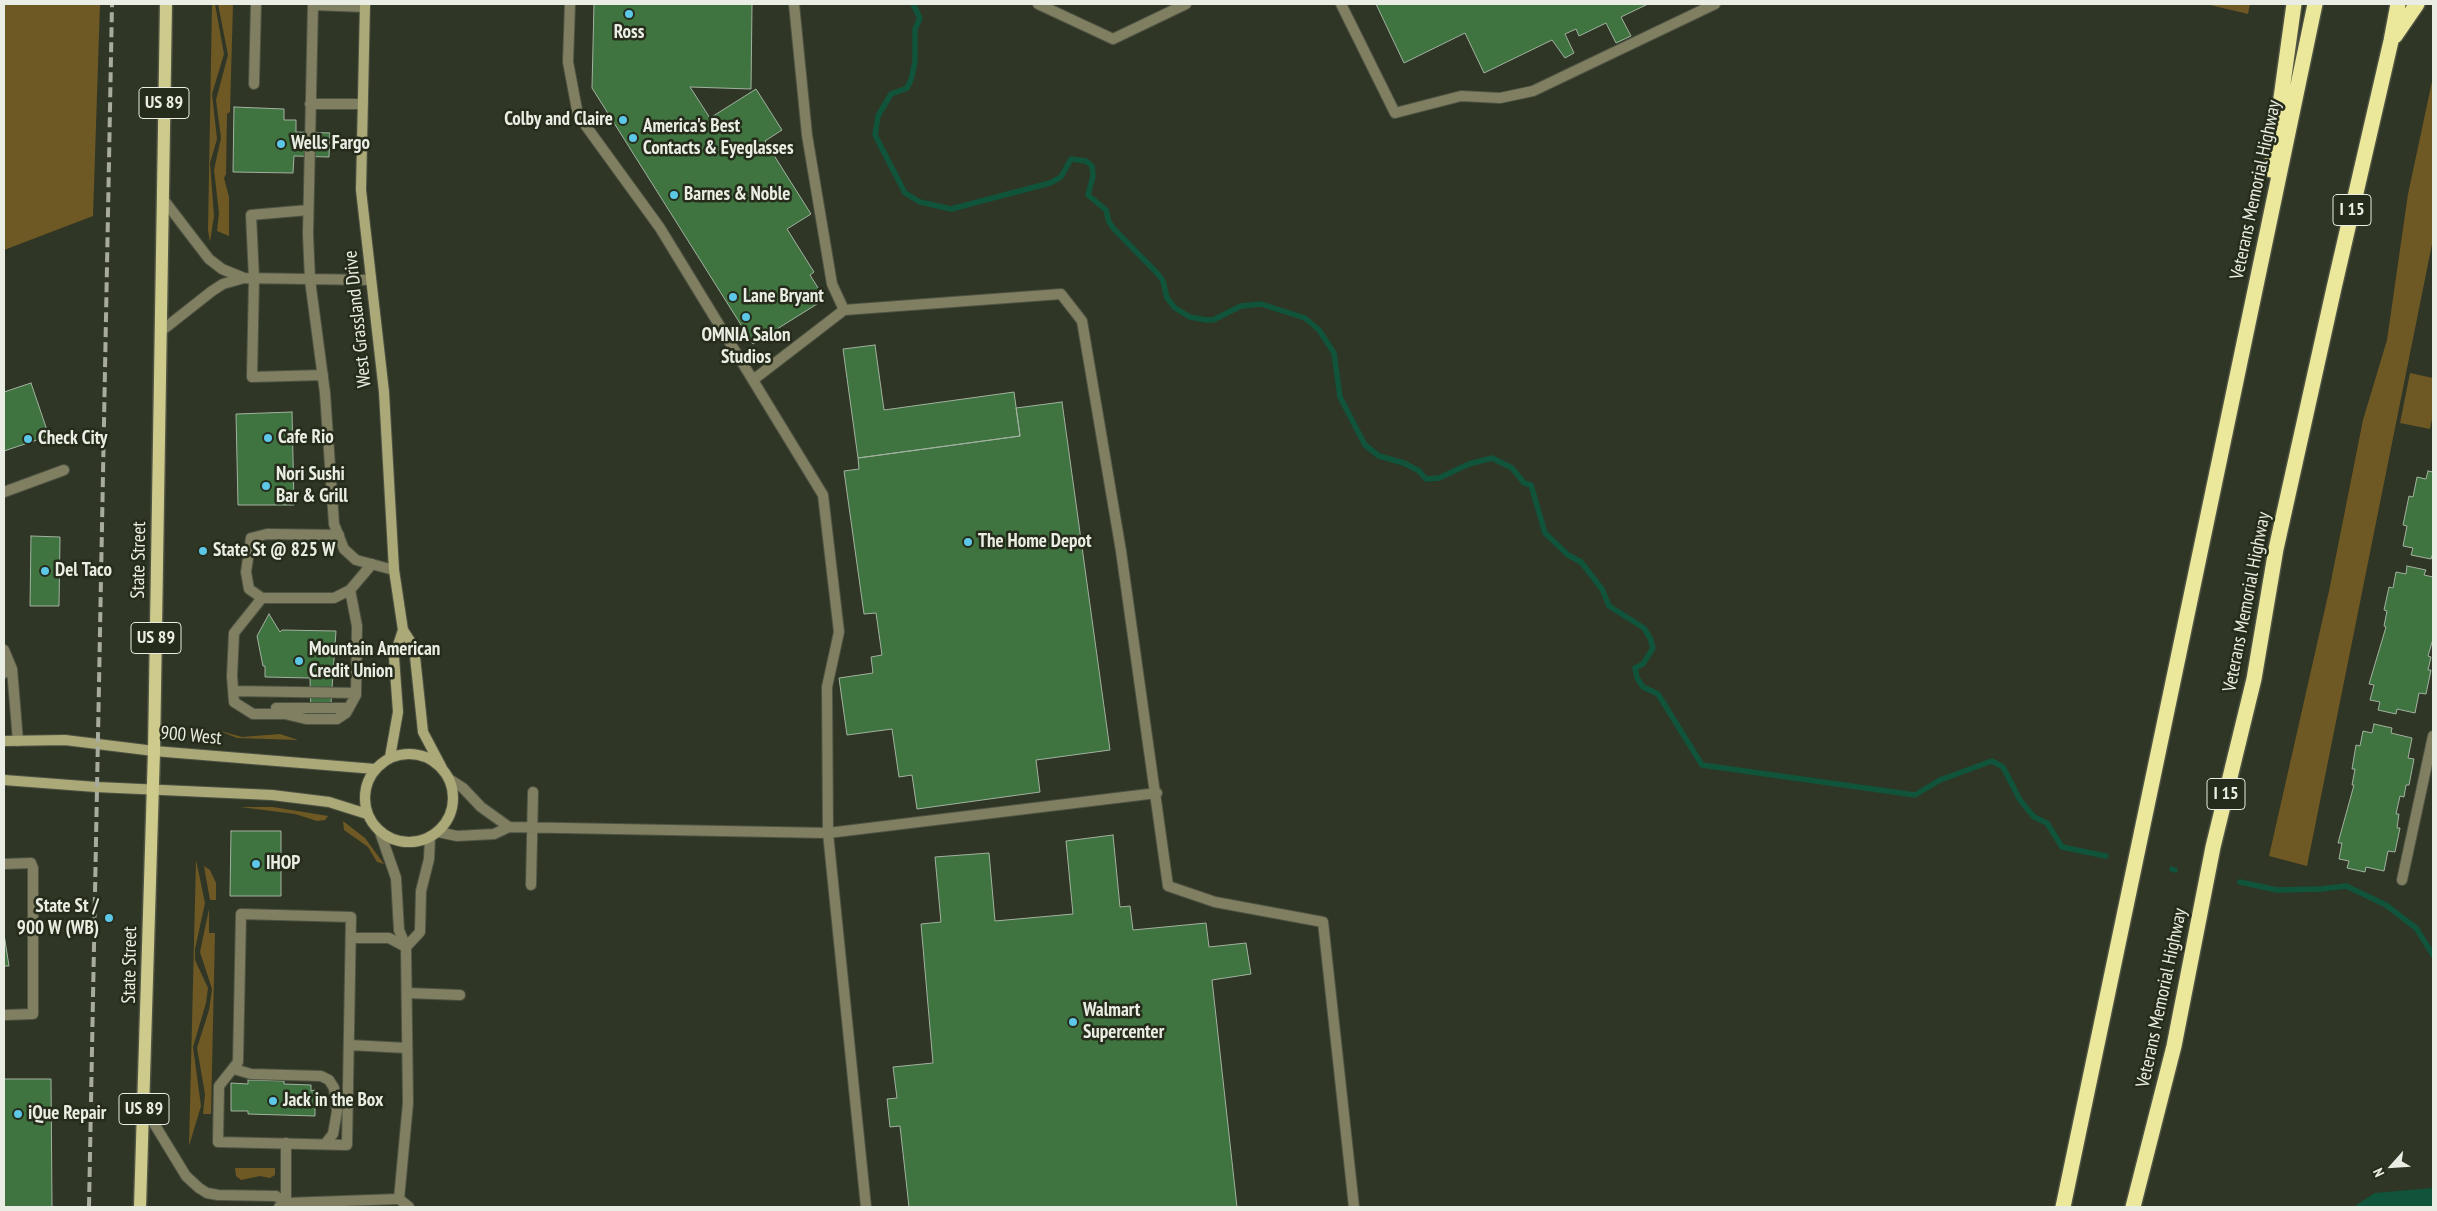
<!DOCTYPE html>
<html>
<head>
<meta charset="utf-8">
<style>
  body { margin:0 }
  #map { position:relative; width:2437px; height:1211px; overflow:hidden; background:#303625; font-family:"PT Sans Narrow",sans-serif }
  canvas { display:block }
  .frame { position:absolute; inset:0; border:5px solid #e9ede3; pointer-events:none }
  .north { position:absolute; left:2367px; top:1141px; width:50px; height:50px; -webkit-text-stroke:4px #262c1b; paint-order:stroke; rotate:244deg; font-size:14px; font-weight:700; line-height:20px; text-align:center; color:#e9ede3 }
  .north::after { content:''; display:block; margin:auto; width:18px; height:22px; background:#e9ede3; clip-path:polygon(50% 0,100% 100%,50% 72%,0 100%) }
</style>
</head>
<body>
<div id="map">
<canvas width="2437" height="1211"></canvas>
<div class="frame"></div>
<div class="north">N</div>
</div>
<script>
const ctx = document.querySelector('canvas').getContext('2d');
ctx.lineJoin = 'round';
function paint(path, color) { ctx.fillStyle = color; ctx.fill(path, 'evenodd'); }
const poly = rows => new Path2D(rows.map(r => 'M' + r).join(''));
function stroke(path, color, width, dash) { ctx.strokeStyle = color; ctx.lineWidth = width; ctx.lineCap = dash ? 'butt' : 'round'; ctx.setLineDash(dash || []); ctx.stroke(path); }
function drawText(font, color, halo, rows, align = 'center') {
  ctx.font = font + ' "PT Sans Narrow",sans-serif'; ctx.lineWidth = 5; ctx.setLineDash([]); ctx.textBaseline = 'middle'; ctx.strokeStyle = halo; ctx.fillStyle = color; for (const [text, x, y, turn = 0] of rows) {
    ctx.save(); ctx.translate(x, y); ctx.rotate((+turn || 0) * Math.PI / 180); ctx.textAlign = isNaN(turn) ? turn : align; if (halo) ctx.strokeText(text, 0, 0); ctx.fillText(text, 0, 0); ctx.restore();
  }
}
paint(poly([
  [4,4,100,4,93,216,4,250],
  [212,4,215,4,224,54,212,94,217,139,210,163,214,216,210,242,208,230],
  [218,4,233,4,230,112,227,114,226,174,224,178,229,197,229,236,217,231,219,213,214,170,221,138,216,100,228,55],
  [2206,4,2250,4,2248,14],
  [2433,77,2433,239,2307,866,2269,856,2329,591,2363,420,2387,340,2408,194],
  [2410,373,2433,378,2433,414,2430,429,2400,423],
  [217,730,242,737,280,734,298,740,237,738],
  [240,807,273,807,328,816,325,820,317,821,295,814],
  [343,821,365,838,384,864,377,862,368,847,344,830],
  [196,860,205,903,195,949,195,960,208,988,206,1003,193,1047,201,1106,189,1146],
  [204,866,210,870,216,883,216,900,210,900],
  [209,909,209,933,215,933,211,1114,203,1114,205,1094,197,1048,209,1010,212,989,200,952],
  [235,1168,275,1168,275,1175,270,1178,260,1176,241,1180,236,1176]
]), '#6e5824');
paint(poly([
  [2433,1188,2433,1207,2353,1207,2375,1193]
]), '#0f543b');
stroke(poly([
  [913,4,920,18,915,29,915,62,911,80,907,88,891,94,878,116,875,135,905,193,920,202,951,209,1050,183,1061,177,1071,159,1086,161,1092,166,1093,176,1088,195,1106,210,1109,222,1114,229,1158,274,1163,281,1167,298,1175,308,1190,317,1206,320,1213,320,1241,306,1261,304,1305,318,1319,330,1334,353,1340,397,1365,445,1379,456,1404,463,1419,471,1426,479,1439,478,1469,464,1492,458,1512,468,1524,483,1531,485,1545,533,1568,555,1581,562,1602,589,1609,606,1644,628,1650,638,1653,648,1643,664,1635,668,1637,678,1643,687,1658,694,1702,765,1915,795,1940,780,1992,761,2003,767,2020,800,2034,817,2047,823,2062,847,2106,856],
  [2172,869,2175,870],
  [2240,882,2277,890,2321,889,2346,886,2386,905,2416,928,2433,955]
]), '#0f543b', 5.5);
const building = poly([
  [594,4,752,4,751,89,690,87,710,118,756,89,782,130,765,141,811,214,787,229,814,272,810,275,825,299,753,344,592,88,594,4],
  [1376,4,1648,4,1621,17,1631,36,1616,43,1606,23,1579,36,1576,29,1565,34,1574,53,1565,58,1552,40,1484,73,1465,33,1404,63,1376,4],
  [234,107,284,109,284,120,296,120,296,132,330,133,329,157,294,156,293,173,233,172,234,107],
  [875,345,884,410,1014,392,1020,436,858,458,843,349,875,345],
  [31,383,49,436,4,451,4,392,31,383],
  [1062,402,1110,750,1036,760,1040,792,917,809,912,775,899,777,892,729,847,735,839,678,873,673,871,657,882,655,876,613,864,614,844,471,859,469,858,458,1020,436,1016,408,1062,402],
  [292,412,294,505,238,505,236,414,292,412],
  [2428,471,2433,472,2433,553,2431,559,2411,555,2413,548,2403,546,2407,526,2403,525,2409,496,2413,497,2417,477,2426,479,2428,471],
  [31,536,60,537,59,606,30,606,31,536],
  [2407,566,2426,570,2424,575,2433,577,2433,639,2428,656,2431,657,2428,670,2431,670,2426,694,2419,693,2415,713,2397,709,2396,714,2378,710,2380,702,2370,700,2374,685,2369,684,2386,627,2384,626,2387,611,2384,610,2389,587,2393,588,2396,572,2406,574,2407,566],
  [269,614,280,632,282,630,336,631,330,717,311,716,310,678,265,677,265,666,263,666,257,636,269,614],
  [2374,724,2392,728,2391,733,2412,738,2408,758,2414,759,2409,785,2406,785,2404,797,2400,796,2396,814,2399,814,2397,828,2400,828,2395,852,2388,851,2384,871,2366,867,2365,872,2347,868,2349,861,2339,859,2342,843,2338,843,2354,785,2352,785,2355,769,2352,769,2356,745,2360,746,2363,731,2372,733,2374,724],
  [231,831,281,831,281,896,230,896,231,831],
  [1113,835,1120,907,1130,906,1133,930,1206,923,1209,947,1246,943,1251,974,1212,980,1237,1207,909,1207,900,1126,890,1127,887,1099,897,1098,893,1067,933,1063,921,924,941,922,935,857,989,853,995,921,1073,914,1066,841,1113,835],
  [4,934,9,966,4,966,4,934],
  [4,1079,51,1079,52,1207,4,1207,4,1079],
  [248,1080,284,1081,284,1084,311,1085,311,1091,315,1090,315,1116,248,1114,248,1111,231,1111,231,1083,248,1084,248,1080]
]);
paint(building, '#3f7340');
stroke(building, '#a2b2a1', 1);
const lane = poly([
  [313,4,308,234,310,280,325,393,334,524,344,549,356,560,394,570],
  [570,4,568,62,578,115,660,228,823,495,839,632,827,687,828,833,866,1207],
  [794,4,807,135,832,284,844,310],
  [1038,4,1113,39,1186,4],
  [1341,4,1395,113,1461,96,1500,98,1533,91,1715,4],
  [313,5,365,7],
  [254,84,256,4],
  [310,104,363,104],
  [163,199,209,259,222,269,244,278],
  [308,210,251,215,254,278,252,377,323,375],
  [160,332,212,291,223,284,244,278,371,280],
  [753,380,844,310,1061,294,1082,321,1121,551,1168,886,1215,902,1323,922,1354,1207],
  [4,492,64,470],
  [339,535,267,534,251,538,246,572,249,589,262,598,334,598,350,590,372,564],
  [262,598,234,633,232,676,234,702,253,714,285,714,306,719,337,719,346,713,356,695,357,626,350,590],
  [4,650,12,669],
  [4,673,12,669,18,741],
  [234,691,356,693],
  [276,708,349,708],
  [449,779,463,788,481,807,509,827],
  [438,832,457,836,494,834,509,827,828,833,1157,793],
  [4,864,31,863,33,868,33,1014,4,1015],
  [2402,880,2433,736],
  [531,885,533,792],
  [241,914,351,917,347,1145,218,1142,219,1086,238,1062,241,914],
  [351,938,389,938,406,947],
  [407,993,460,995],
  [349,1045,407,1048],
  [234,1069,251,1074,321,1076,329,1080,334,1088,337,1111,333,1134,325,1144],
  [286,1143,286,1207],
  [399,1199,409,1207]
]);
const street = poly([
  [406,947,420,932,421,891,429,859,430,837],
  [144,1107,186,1176,199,1188,207,1193,218,1195,276,1196,286,1203],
  [279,1207,286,1203,399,1199,408,1103,406,947,399,930,396,878,380,832]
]);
const secondary = poly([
  [365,4,361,190,384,392,394,570,403,630,414,647,423,732,442,768],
  [4,741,65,740,154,751,375,769],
  '365 798a44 44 0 1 1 88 0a44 44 0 1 1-88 0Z',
  [390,757,398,712,394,657,403,630],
  [4,780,96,787,272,795,329,802,367,814]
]);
const primary = poly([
  [140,1207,154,751,166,4]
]);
const highway = poly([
  [2395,36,2417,4],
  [2271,170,2294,4],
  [2063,1207,2315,4],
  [2133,1207,2174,1046,2213,847,2254,679,2276,549,2334,288,2391,41,2398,4]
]);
stroke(lane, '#4e5343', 12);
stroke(street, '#4e5343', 12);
stroke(secondary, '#4e5343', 12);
stroke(primary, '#4e5343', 15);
stroke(highway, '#4e5343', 18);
stroke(lane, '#807f61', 10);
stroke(street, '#807f61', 10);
stroke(secondary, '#aca979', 10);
stroke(primary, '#ceca8b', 12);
stroke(highway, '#ece89b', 15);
stroke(poly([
  [89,1207,112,4]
]), '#a7ac9f', 4, [10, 5]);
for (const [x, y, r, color] of [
  [629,14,5,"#5dc7e8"],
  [623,120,5,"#5dc7e8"],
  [633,138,5,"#5dc7e8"],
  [281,144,5,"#5dc7e8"],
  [674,195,5,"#5dc7e8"],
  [733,297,5,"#5dc7e8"],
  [746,317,5,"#5dc7e8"],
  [268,438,5,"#5dc7e8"],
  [28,439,5,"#5dc7e8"],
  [266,486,5,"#5dc7e8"],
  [968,542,5,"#5dc7e8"],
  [203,551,5,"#5dc7e8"],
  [45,571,5,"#5dc7e8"],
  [299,661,5,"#5dc7e8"],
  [256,864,5,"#5dc7e8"],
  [109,918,5,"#5dc7e8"],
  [1073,1022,5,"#5dc7e8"],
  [273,1101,5,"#5dc7e8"],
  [18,1114,5,"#5dc7e8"]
]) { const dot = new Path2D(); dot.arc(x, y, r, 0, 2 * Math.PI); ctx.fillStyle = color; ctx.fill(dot); stroke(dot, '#262c1b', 2); }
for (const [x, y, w] of [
  [164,103,50],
  [2352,210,38],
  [156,638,50],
  [2226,794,38],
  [144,1109,50]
]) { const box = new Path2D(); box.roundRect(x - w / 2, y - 15.5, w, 31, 4); ctx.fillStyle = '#262c1b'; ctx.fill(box); stroke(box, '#e9ede3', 1); }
drawText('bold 18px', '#e9ede3', null, [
  ["US 89",164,103],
  ["I 15",2352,210],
  ["US 89",156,638],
  ["I 15",2226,794],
  ["US 89",144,1109]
]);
drawText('bold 19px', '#e9ede3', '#262c1b', [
  ["Ross",629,33,"center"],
  ["Colby and Claire",613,120,"right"],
  ["America's Best",643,127],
  ["Contacts & Eyeglasses",643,149],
  ["Wells Fargo",291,144],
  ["Barnes & Noble",684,195],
  ["Lane Bryant",743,297],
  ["OMNIA Salon",746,336,"center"],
  ["Studios",746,358,"center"],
  ["Cafe Rio",278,438],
  ["Check City",38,439],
  ["Nori Sushi",276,475],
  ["Bar & Grill",276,497],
  ["The Home Depot",978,542],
  ["State St @ 825 W",213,551],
  ["Del Taco",55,571],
  ["Mountain American",309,650],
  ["Credit Union",309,672],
  ["IHOP",266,864],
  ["State St /",99,907,"right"],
  ["900 W (WB)",99,929,"right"],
  ["Walmart",1083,1011],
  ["Supercenter",1083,1033],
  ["Jack in the Box",283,1101],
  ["iQue Repair",28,1114]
], 'left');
drawText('19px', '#e9ede3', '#262c1b', [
  ["Veterans Memorial Highway",2256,190,-78],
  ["West Grassland Drive",358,319,-96],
  ["State Street",139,560,-89],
  ["Veterans Memorial Highway",2247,602,-79],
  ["900 West",191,736,5],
  ["State Street",130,965,-89],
  ["Veterans Memorial Highway",2162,998,-78]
]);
</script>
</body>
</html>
